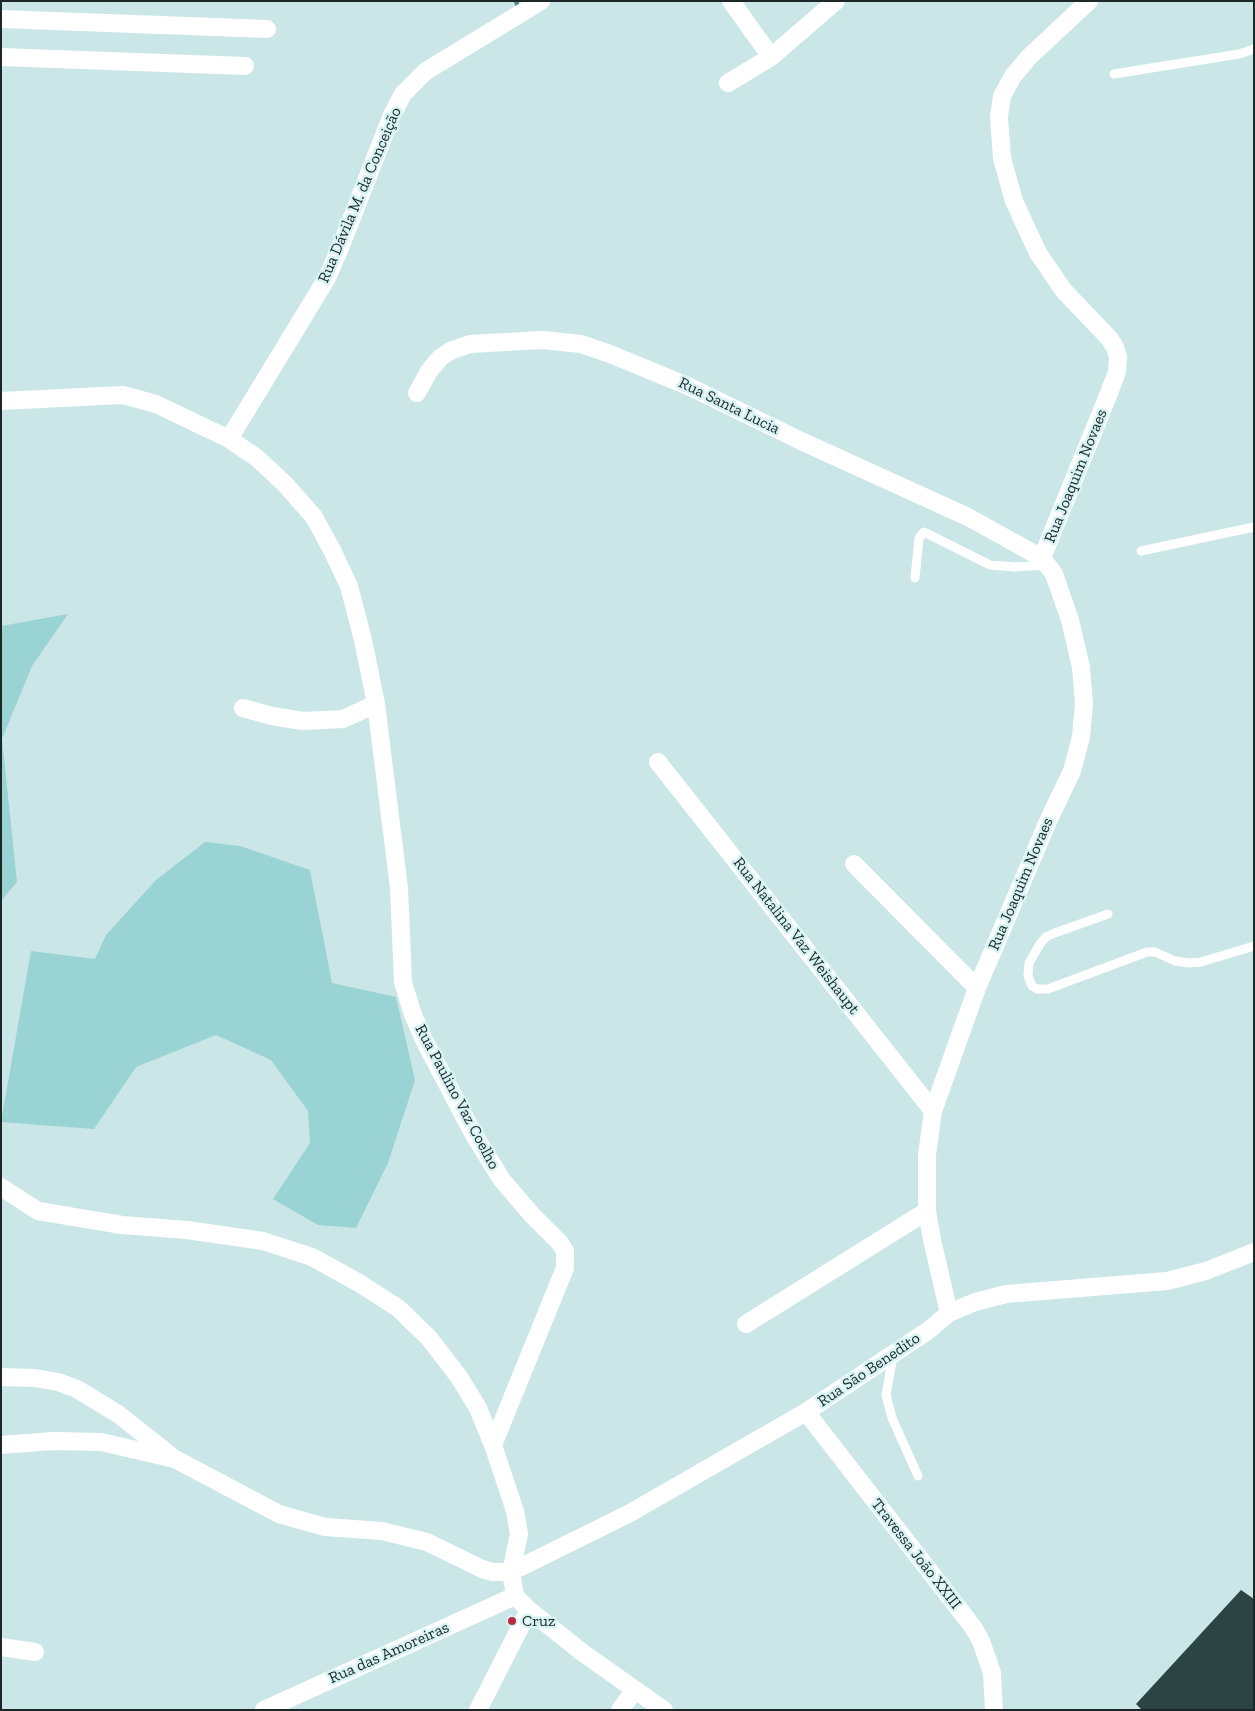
<!DOCTYPE html>
<html>
<head>
<meta charset="utf-8">
<style>
  body { margin:0 }
  #map { position:relative; width:1255px; height:1711px; overflow:hidden; background:#cbe6e7; font-family:"Zilla Slab",serif }
  canvas { display:block }
  .frame { position:absolute; inset:0; border:2px solid #1d2727; pointer-events:none }
</style>
</head>
<body>
<div id="map">
<canvas width="1255" height="1711"></canvas>
<div class="frame"></div>
</div>
<script>
const ctx = document.querySelector('canvas').getContext('2d');
ctx.lineJoin = 'round';
function paint(path, color) { ctx.fillStyle = color; ctx.fill(path, 'evenodd'); }
const poly = rows => new Path2D(rows.map(r => 'M' + r).join(''));
function stroke(path, color, width, dash) { ctx.strokeStyle = color; ctx.lineWidth = width; ctx.lineCap = dash ? 'butt' : 'round'; ctx.setLineDash(dash || []); ctx.stroke(path); }
function drawText(font, color, halo, rows, align = 'center') {
  ctx.font = font + ' "Zilla Slab",serif'; ctx.lineWidth = 5; ctx.setLineDash([]); ctx.textBaseline = 'middle'; ctx.strokeStyle = halo; ctx.fillStyle = color; for (const [text, x, y, turn = 0] of rows) {
    ctx.save(); ctx.translate(x, y); ctx.rotate((+turn || 0) * Math.PI / 180); ctx.textAlign = isNaN(turn) ? turn : align; if (halo) ctx.strokeText(text, 0, 0); ctx.fillText(text, 0, 0); ctx.restore();
  }
}
paint(poly([
  [68,614,32,666,2,739,17,882,1,901,1,626],
  [205,842,240,846,310,870,332,983,396,997,415,1080,388,1163,356,1228,318,1225,273,1199,310,1143,308,1111,271,1060,216,1035,136,1067,94,1129,1,1122,31,951,95,959,106,935,156,880]
]), '#9ad3d4');
stroke(poly([
  [516,1,517,4]
]), '#5b8586', 4.5);
paint(poly([
  [1241,1590,1254,1599,1254,1710,1142,1710,1136,1704]
]), '#2d4445');
stroke(poly([
  [1114,74,1239,54,1254,49],
  [1141,551,1254,527],
  [915,578,919,538,924,532,990,565,1015,567,1047,565],
  [1108,914,1052,934,1046,937,1040,944,1029,963,1028,976,1032,986,1037,989,1048,989,1147,952,1155,952,1175,961,1189,963,1201,962,1254,946],
  [893,1356,886,1395,892,1418,918,1476]
]), '#fff', 9);
stroke(poly([
  [731,1,771,57],
  [1,19,267,29],
  [1,57,245,66],
  [728,83,771,57,836,1],
  [417,393,429,371,440,358,450,351,470,344,542,340,581,344,610,354,688,386,801,441,968,517,1042,558],
  [1,401,123,395,156,404,229,439,257,458,285,484,314,517,332,550,349,586,363,640,376,704,399,888,403,982,412,1012,424,1040,474,1135,502,1180,532,1215,560,1243,565,1251,565,1268,493,1445],
  [229,439,327,278,340,248,392,115,403,94,426,71,541,1],
  [243,708,272,716,303,721,343,719,376,704],
  [658,762,933,1111],
  [854,864,977,988],
  [1,1187,38,1211,122,1225,187,1230,263,1241,312,1257,359,1283,398,1308,429,1338,459,1377,478,1408,493,1445,515,1511,519,1534,511,1572,515,1596,529,1610,583,1653,664,1710],
  [949,1313,932,1240,927,1211,927,1155,933,1111,977,988,1049,819,1072,771,1081,737,1084,703,1081,667,1070,620,1054,574,1042,558,1107,398,1117,372,1118,357,1115,347,1109,338,1064,291,1038,253,1014,201,1002,158,999,117,1002,96,1013,76,1029,57,1089,1],
  [746,1324,927,1211],
  [1,1377,35,1378,58,1382,77,1389,118,1414,170,1455],
  [806,1412,973,1627,981,1641,992,1673,994,1710],
  [1,1445,53,1441,101,1442,175,1459,279,1514,325,1527,382,1531,427,1542,482,1569,493,1572,511,1572,630,1513,806,1412,929,1330,949,1313,975,1302,1006,1294,1167,1281,1206,1271,1254,1252],
  [1,1647,35,1652],
  [264,1710,515,1596],
  [478,1710,529,1610],
  [620,1710,635,1690]
]), '#fff', 18);
for (const [x, y, r, color] of [
  [512,1621,5,"#ba2940"]
]) { const dot = new Path2D(); dot.arc(x, y, r, 0, 2 * Math.PI); ctx.fillStyle = color; ctx.fill(dot); stroke(dot, '#d8f3f4', 2); }
drawText('16px', '#1d2727', '#d8f3f4', [
  ["Rua Dávila M. da Conceição",360,195,-67],
  ["Rua Santa Lucia",729,406,26],
  ["Rua Joaquim Novaes",1076,476,-68],
  ["Rua Joaquim Novaes",1021,884,-67],
  ["Rua Natalina Vaz Weishaupt",796,936,52],
  ["Rua Paulino Vaz Coelho",457,1097,62],
  ["Rua São Benedito",869,1370,-34],
  ["Travessa João XXIII",916,1554,52],
  ["Rua das Amoreiras",389,1653,-24]
]);
drawText('16px', '#1d2727', '#d8f3f4', [
  ["Cruz",522,1621]
], 'left');
</script>
</body>
</html>
